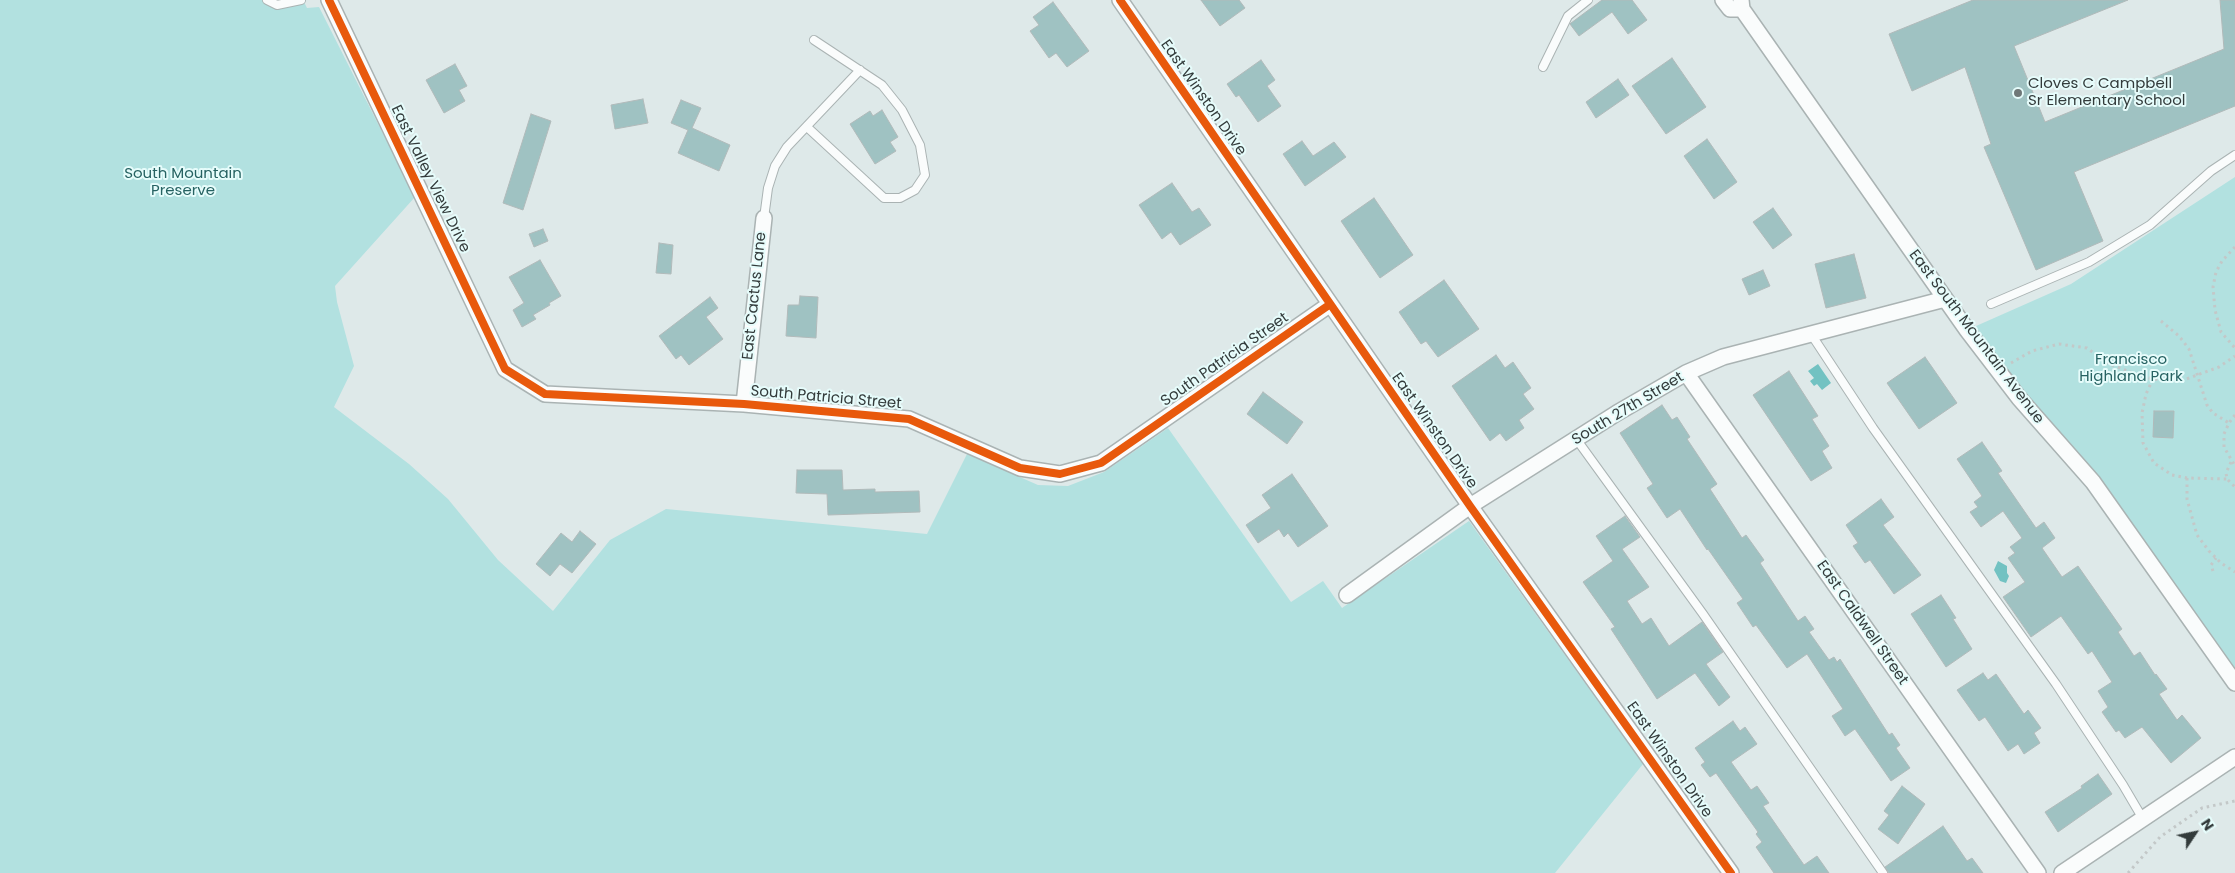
<!DOCTYPE html>
<html>
<head>
<meta charset="utf-8">
<style>
  body { margin:0 }
  #map { position:relative; width:2235px; height:873px; overflow:hidden; background:#dee9e9; font-family:Poppins,sans-serif }
  canvas { display:block }
  .north { position:absolute; left:2170px; top:808px; width:50px; height:50px; -webkit-text-stroke:4px #e6fcfb; paint-order:stroke; rotate:56deg; font-size:14px; font-weight:700; line-height:20px; text-align:center; color:#333b3b }
  .north::after { content:''; display:block; margin:auto; width:18px; height:22px; background:#333b3b; clip-path:polygon(50% 0,100% 100%,50% 72%,0 100%) }
</style>
</head>
<body>
<div id="map">
<canvas width="2235" height="873"></canvas>
<div class="north">N</div>
</div>
<script>
const ctx = document.querySelector('canvas').getContext('2d');
ctx.lineJoin = 'round';
function paint(path, color) { ctx.fillStyle = color; ctx.fill(path, 'evenodd'); }
const poly = rows => new Path2D(rows.map(r => 'M' + r).join(''));
function stroke(path, color, width, dash) { ctx.strokeStyle = color; ctx.lineWidth = width; ctx.lineCap = dash ? 'butt' : 'round'; ctx.setLineDash(dash || []); ctx.stroke(path); }
function drawText(font, color, halo, rows, align = 'center') {
  ctx.font = font + ' Poppins,sans-serif'; ctx.lineWidth = 4; ctx.setLineDash([]); ctx.textBaseline = 'middle'; ctx.strokeStyle = halo; ctx.fillStyle = color; for (const [text, x, y, turn = 0] of rows) {
    ctx.save(); ctx.translate(x, y); ctx.rotate((+turn || 0) * Math.PI / 180); ctx.textAlign = isNaN(turn) ? turn : align; if (halo) ctx.strokeText(text, 0, 0); ctx.fillText(text, 0, 0); ctx.restore();
  }
}
paint(poly([
  [0,0,303,0,307,8,319,7,415,197,335,286,337,302,354,366,334,407,409,464,448,499,498,560,553,611,610,540,666,509,927,534,967,454,1038,485,1068,486,1104,472,1168,428,1291,602,1323,581,1342,608,1469,521,1643,764,1555,873,0,873],
  [2235,177,2235,683,2182,609,1967,330,2071,284]
]), '#b2e1e0');
paint(poly([
  [1818,364,1831,383,1822,390,1817,384,1814,386,1810,381,1814,378,1808,371],
  [1998,561,2007,566,2007,573,2009,576,2006,583,2000,581,1994,570]
]), '#72c2c2');
const building = poly([
  [1201,0,1239,0,1245,8,1220,26,1201,0],
  [1602,0,1632,0,1647,20,1628,34,1612,12,1579,36,1570,24,1571,23,1602,0],
  [1973,0,2128,0,2014,46,2045,122,2224,49,2220,0,2235,0,2235,106,2074,172,2103,241,2036,270,1984,147,1991,144,1965,67,1912,91,1889,34,1973,0],
  [1053,2,1089,51,1067,67,1056,53,1049,58,1030,31,1039,25,1033,17,1053,2],
  [1672,58,1706,107,1666,134,1632,86,1672,58],
  [1261,60,1275,80,1267,86,1281,106,1258,122,1239,95,1236,97,1227,84,1261,60],
  [455,64,467,86,459,90,465,101,444,113,426,80,455,64],
  [1618,79,1629,95,1596,118,1586,102,1618,79],
  [643,99,648,123,615,129,611,105,643,99],
  [681,100,701,108,692,128,730,145,719,171,678,153,688,130,671,123,681,100],
  [882,110,898,137,890,142,896,151,875,164,850,124,870,111,873,116,882,110],
  [531,114,551,121,523,210,503,203,531,114],
  [1707,139,1737,182,1714,199,1684,156,1707,139],
  [1302,141,1313,156,1334,142,1346,157,1305,186,1283,154,1302,141],
  [1172,183,1192,212,1199,208,1211,225,1180,245,1171,232,1162,239,1139,205,1172,183],
  [1374,198,1413,255,1380,278,1341,221,1374,198],
  [1773,208,1792,235,1773,249,1753,222,1773,208],
  [543,229,548,241,534,247,529,234,543,229],
  [659,243,673,245,671,274,656,273,659,243],
  [1854,254,1866,298,1826,308,1815,264,1854,254],
  [540,260,561,296,549,303,550,305,533,315,536,319,522,327,513,310,524,303,509,277,540,260],
  [1763,270,1770,286,1749,295,1742,279,1763,270],
  [1444,280,1479,329,1438,357,1426,341,1421,344,1399,312,1444,280],
  [800,296,818,297,816,338,786,336,788,305,799,305,800,296],
  [710,297,718,308,706,317,723,339,689,365,681,355,676,359,659,336,710,297],
  [1496,355,1505,368,1513,362,1531,388,1523,394,1534,409,1519,420,1524,428,1506,441,1500,433,1490,441,1452,386,1496,355],
  [1925,357,1957,403,1919,429,1887,383,1925,357],
  [1789,371,1818,416,1812,419,1829,446,1822,451,1832,468,1811,481,1753,395,1789,371],
  [1263,392,1303,422,1287,444,1247,414,1263,392],
  [1662,405,1672,420,1677,417,1690,437,1687,439,1717,484,1710,489,1742,538,1746,535,1764,560,1760,563,1798,621,1805,616,1814,629,1809,632,1829,660,1834,657,1837,662,1840,659,1889,735,1892,733,1900,745,1896,748,1910,768,1891,781,1855,729,1845,736,1832,716,1843,709,1807,654,1787,668,1756,625,1753,627,1737,603,1743,599,1708,549,1707,550,1680,509,1667,518,1647,488,1653,484,1620,433,1662,405],
  [2154,411,2174,411,2173,438,2153,437,2154,411],
  [1982,442,2002,471,1998,473,2036,528,2044,522,2055,538,2042,548,2062,577,2078,566,2122,629,2118,632,2134,656,2140,652,2155,675,2156,674,2167,689,2159,694,2177,720,2182,715,2201,738,2171,763,2142,727,2125,738,2119,730,2116,732,2102,712,2108,707,2098,691,2112,682,2092,651,2088,654,2061,616,2031,637,2003,597,2025,582,2008,558,2015,553,2010,547,2022,538,2003,511,1981,527,1970,512,1978,507,1974,502,1982,496,1957,459,1982,442],
  [797,470,842,470,843,490,875,489,875,492,919,491,920,512,828,515,827,494,796,493,797,470],
  [1292,474,1328,526,1298,547,1288,533,1284,537,1279,529,1258,543,1246,525,1271,508,1262,495,1292,474],
  [1881,499,1894,517,1883,525,1921,575,1894,594,1870,560,1865,563,1853,546,1858,543,1846,525,1881,499],
  [1625,516,1640,537,1622,549,1649,587,1627,601,1642,624,1651,618,1669,646,1702,622,1723,652,1706,664,1730,697,1719,706,1695,673,1657,699,1611,629,1615,627,1583,582,1613,561,1596,536,1625,516],
  [580,531,596,544,572,573,560,564,550,576,536,564,561,533,572,542,580,531],
  [1941,595,1956,618,1953,619,1972,649,1946,667,1911,614,1941,595],
  [1983,673,1988,680,1996,674,2024,714,2028,710,2041,728,2034,733,2040,743,2024,754,2018,744,2008,751,1985,717,1979,721,1957,690,1983,673],
  [1733,721,1740,731,1745,727,1757,744,1731,762,1751,790,1757,786,1769,803,1763,806,1804,865,1817,856,1829,873,1774,873,1756,847,1762,842,1756,834,1758,832,1716,773,1710,777,1701,765,1705,762,1695,748,1733,721],
  [2098,774,2112,794,2058,832,2045,812,2082,788,2081,786,2098,774],
  [1902,786,1925,804,1898,844,1878,829,1889,815,1884,811,1902,786],
  [1943,826,1967,861,1972,858,1983,873,1889,873,1885,867,1943,826]
]);
paint(building, '#9fc2c2');
stroke(building, '#b1baba', 1);
const service = poly([
  [267,0,277,5,301,0],
  [1543,67,1568,16,1588,0],
  [807,127,884,198,900,198,915,190,925,175,920,145,902,110,882,85,814,40],
  [764,218,768,188,775,166,787,147,860,70],
  [1991,304,2089,262,2150,225,2211,171,2235,155],
  [1811,334,1873,428,2056,684,2123,785,2143,819],
  [1577,440,1703,614,1883,873]
]);
const minor = poly([
  [329,0,505,369,545,394,744,404,909,419,1020,468,1060,474,1101,463,1329,305],
  [1120,0,1470,506,1731,873],
  [1723,0,1730,9,1742,9],
  [1741,0,1742,9,1967,330,2019,398,2093,482,2235,683],
  [1686,373,2038,873],
  [744,404,764,218],
  [1347,595,1470,506,1617,413,1686,373,1723,357,1945,299],
  [2062,873,2235,757]
]);
stroke(service, '#aab3b3', 10);
stroke(minor, '#aab3b3', 18);
stroke(poly([
  [2235,247,2222,261,2216,272,2213,287,2215,310,2221,332,2235,348],
  [2161,321,2179,336,2189,349,2207,405,2213,413,2229,423],
  [2011,363,2032,351,2059,344,2087,348,2107,363,2138,375,2153,379,2181,381,2219,367,2235,356],
  [2153,379,2146,394,2142,413,2143,443,2154,463,2172,475,2187,478,2227,479],
  [2235,415,2229,423,2224,434,2224,447,2235,466],
  [2231,462,2226,473,2227,479,2235,487],
  [2187,478,2187,499,2197,535,2209,551,2221,563,2235,572],
  [2213,571,2211,565,2216,558],
  [2128,873,2160,837,2202,808,2235,801]
]), '#c3c8c8', 3, [2.5, 4]);
stroke(service, '#fafcfc', 8);
stroke(minor, '#fafcfc', 15);
stroke(poly([
  [329,0,505,369,545,394,744,404,909,419,1020,468,1060,474,1101,463,1329,305],
  [1120,0,1470,506,1731,873]
]), '#e8590c', 8);
for (const [x, y, r, color] of [
  [2018,93,5,"#6f7878"]
]) { const dot = new Path2D(); dot.arc(x, y, r, 0, 2 * Math.PI); ctx.fillStyle = color; ctx.fill(dot); stroke(dot, '#e6fcfb', 2); }
drawText('15px', '#333b3b', '#e6fcfb', [
  ["Cloves C Campbell",2028,84],
  ["Sr Elementary School",2028,101]
], 'left');
drawText('15px', '#333b3b', '#e6fcfb', [
  ["East Winston Drive",1203,98,55],
  ["East Valley View Drive",430,179,64],
  ["East Cactus Lane",755,296,-84],
  ["East South Mountain Avenue",1976,337,53],
  ["South Patricia Street",1225,360,-35],
  ["South Patricia Street",826,398,5],
  ["South 27th Street",1628,409,-31],
  ["East Winston Drive",1434,431,55],
  ["East Caldwell Street",1862,623,55],
  ["East Winston Drive",1669,760,55]
]);
drawText('15px', '#266262', '#e6fcfb', [
  ["South Mountain",183,174],
  ["Preserve",183,191],
  ["Francisco",2131,360],
  ["Highland Park",2131,377]
]);
</script>
</body>
</html>
